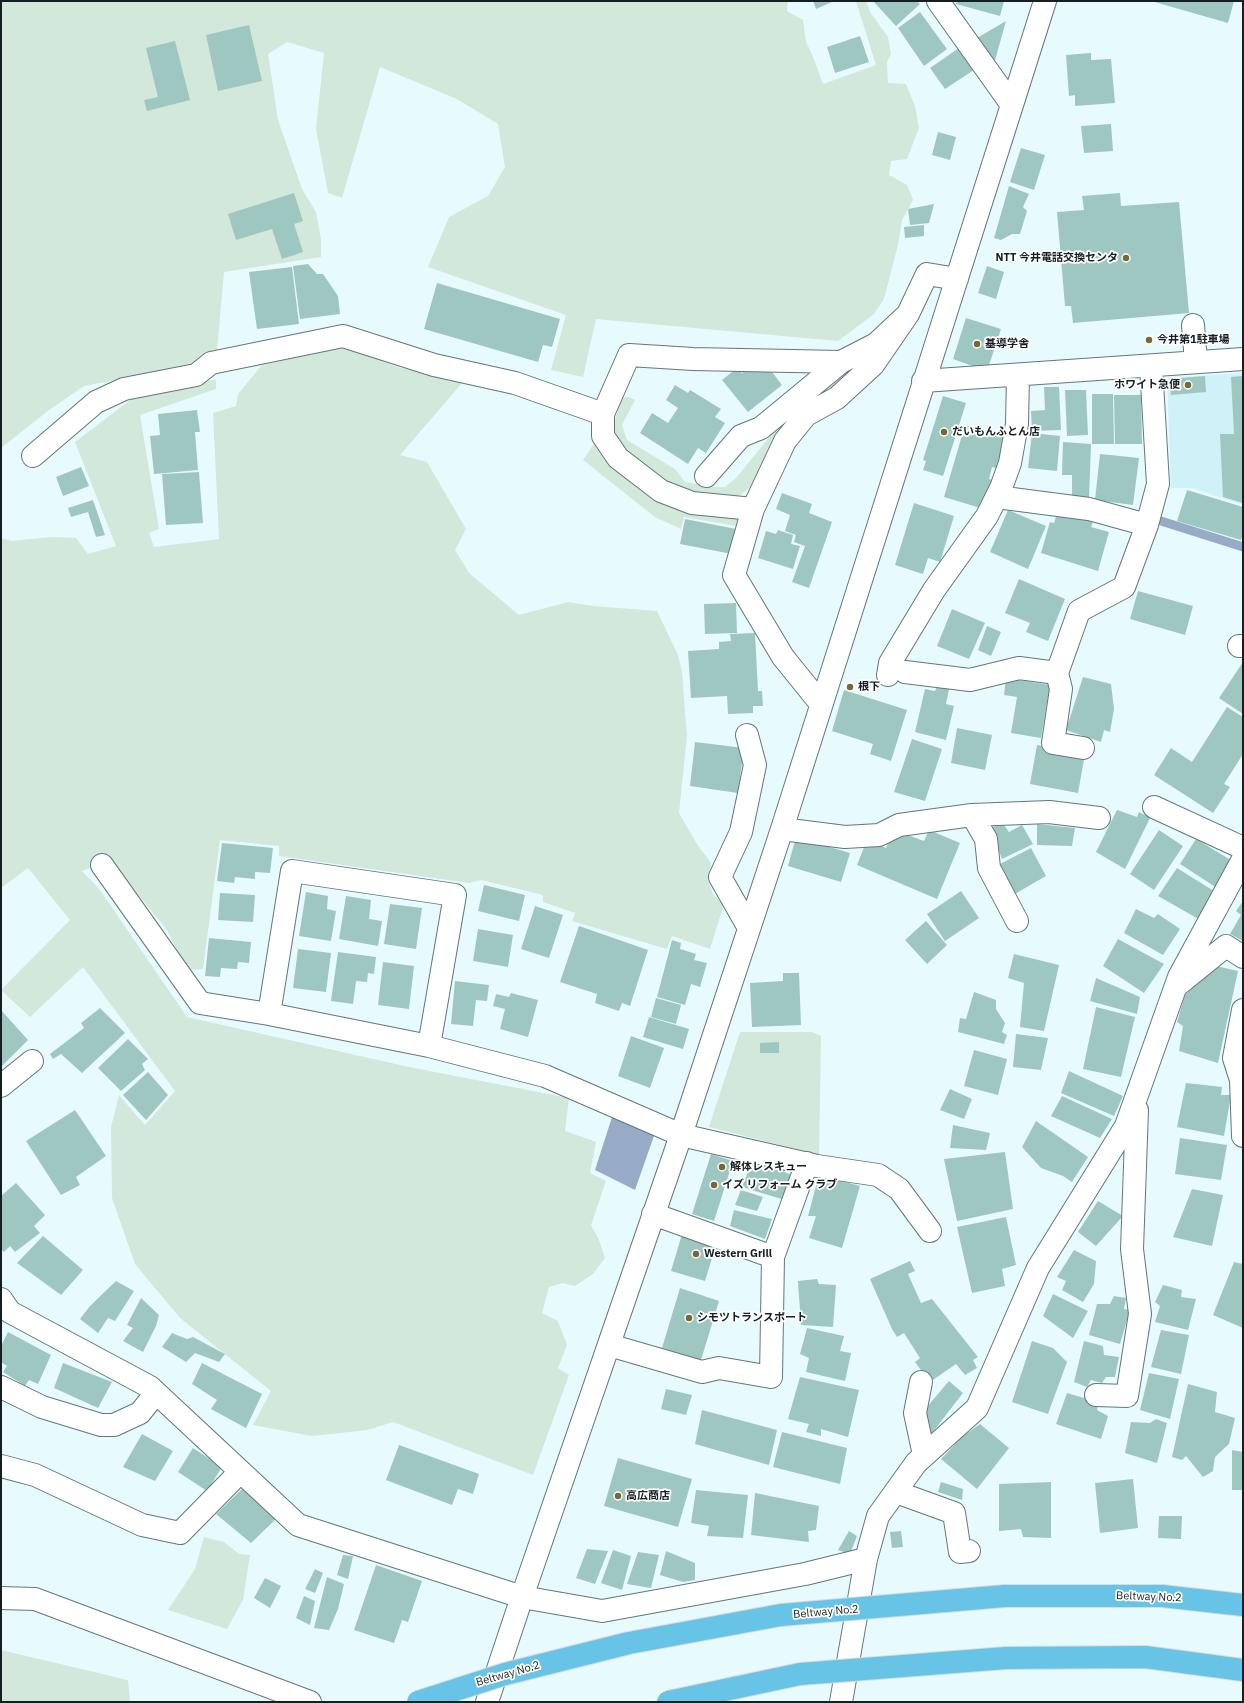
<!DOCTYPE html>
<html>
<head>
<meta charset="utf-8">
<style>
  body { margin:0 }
  #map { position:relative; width:1244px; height:1703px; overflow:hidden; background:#e7fbff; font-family:"IBM Plex Sans",sans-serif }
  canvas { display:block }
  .frame { position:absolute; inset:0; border:2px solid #151e20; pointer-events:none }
</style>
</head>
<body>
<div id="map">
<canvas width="1244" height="1703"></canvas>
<div class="frame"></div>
</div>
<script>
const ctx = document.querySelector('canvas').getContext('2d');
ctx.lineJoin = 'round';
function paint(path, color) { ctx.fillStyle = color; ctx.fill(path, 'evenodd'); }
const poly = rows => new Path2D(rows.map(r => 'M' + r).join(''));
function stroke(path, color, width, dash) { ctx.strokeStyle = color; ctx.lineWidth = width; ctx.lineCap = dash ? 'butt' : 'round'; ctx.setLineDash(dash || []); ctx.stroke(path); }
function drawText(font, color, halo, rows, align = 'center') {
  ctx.font = font + ' "IBM Plex Sans","Noto Sans JP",sans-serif'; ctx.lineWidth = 3.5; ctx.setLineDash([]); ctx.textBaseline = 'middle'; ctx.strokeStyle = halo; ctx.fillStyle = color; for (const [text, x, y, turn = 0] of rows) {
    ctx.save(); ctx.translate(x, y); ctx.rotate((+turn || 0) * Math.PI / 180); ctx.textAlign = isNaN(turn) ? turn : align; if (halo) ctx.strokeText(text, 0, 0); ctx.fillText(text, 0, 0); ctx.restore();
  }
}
paint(poly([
  [1243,373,1243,505,1192,488,1171,488,1167,378]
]), '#cff1f8');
paint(poly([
  [1,1,788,1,787,11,803,20,806,42,812,54,823,84,876,65,856,1,866,1,870,12,888,37,891,54,887,62,888,83,906,84,915,106,919,128,907,159,891,161,889,175,907,185,913,200,902,220,898,245,884,299,874,314,838,341,596,319,583,377,551,370,566,315,428,267,449,217,488,196,505,167,498,124,457,99,380,67,342,198,328,193,316,129,324,53,287,42,268,54,272,80,278,120,302,189,316,212,321,239,321,257,224,272,217,351,197,365,84,386,49,410,1,448],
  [345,346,397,367,463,382,400,455,427,462,466,529,455,550,469,573,519,615,568,602,593,606,657,611,678,655,682,672,687,736,679,813,697,844,711,863,708,878,713,895,724,904,710,949,672,936,667,949,572,921,575,913,543,902,543,895,481,880,469,883,279,856,279,846,220,840,203,969,187,970,167,930,110,860,82,871,100,890,187,1017,409,1067,569,1098,565,1131,596,1142,590,1173,606,1181,591,1225,599,1240,605,1258,593,1274,575,1286,562,1283,549,1287,542,1313,558,1321,567,1345,558,1368,569,1375,533,1475,393,1422,367,1430,312,1436,253,1425,271,1391,180,1318,135,1264,112,1198,111,1127,119,1095,145,1125,175,1091,83,967,30,1017,1,990,70,920,28,868,1,888,1,538,12,541,51,537,76,538,88,554,116,546,75,442,133,398,216,379,216,389,140,415,159,529,149,533,154,547,219,539,213,413,236,406,238,394,262,365],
  [862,362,768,456,751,487,738,497,674,491,620,453,612,429,622,398,629,397,635,400,622,425,627,440,675,469,685,482,712,487,725,487,736,478,771,435,792,411,819,388],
  [596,441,639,480,745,512,742,527,684,517,681,529,655,517,583,460],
  [740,1032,812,1032,821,1036,819,1155,709,1127],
  [204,1537,224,1542,239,1554,250,1555,243,1600,227,1629,168,1610,195,1569],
  [1,1650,128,1680,130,1702,1,1702]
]), '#d1e8db');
paint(poly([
  [613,1114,655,1133,635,1190,595,1170]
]), '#98abc6');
stroke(poly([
  [1161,521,1243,547]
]), '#98abc6', 9);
paint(poly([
  [813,1,834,1,816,9],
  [873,1,917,1,920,4,896,26],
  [957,1,1004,1,1000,16,956,4],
  [1151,1,1234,1,1228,23],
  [920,12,947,49,924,66,898,28],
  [1006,21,994,64,977,38],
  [249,25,262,81,218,91,206,35],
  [860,36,869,62,835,73,827,47],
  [175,41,190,100,147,111,144,100,158,97,146,48],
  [959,48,974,70,945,89,930,68],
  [1091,53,1091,60,1111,59,1115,103,1075,106,1075,95,1069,96,1066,55],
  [1111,124,1113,151,1084,153,1081,126],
  [938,132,956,137,950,160,932,155],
  [1021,148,1045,155,1034,190,1010,182],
  [1009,186,1029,194,1023,207,1027,211,1020,234,1012,234,1001,240,994,238],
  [294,193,303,221,294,224,303,252,282,259,272,229,236,240,228,214],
  [1120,193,1121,206,1179,202,1189,313,1073,323,1071,306,1065,306,1057,212,1084,210,1082,196],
  [934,204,929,223,910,225,908,209],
  [924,225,924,236,905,238,904,227],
  [308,264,317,274,323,274,338,296,340,314,300,319,293,266],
  [987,266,1004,272,996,299,978,293],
  [292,267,299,324,257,329,249,272],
  [437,283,560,319,552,347,543,345,538,362,424,329],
  [966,318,1001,329,987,371,953,359],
  [749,366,754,372,762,366,769,368,782,385,748,412,722,380,737,368,742,373],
  [1205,376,1206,392,1171,395,1169,379],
  [1243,376,1243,503,1223,497,1220,434,1234,434,1231,377],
  [675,385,688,393,690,390,721,409,715,417,725,423,706,453,698,448,688,464,640,433,652,413,668,423,678,408,666,400],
  [1044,387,1059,387,1061,430,1032,431,1031,411,1045,410],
  [1065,390,1086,390,1088,435,1067,436],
  [1092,394,1113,394,1114,444,1092,444],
  [1114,395,1141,395,1142,444,1115,444],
  [943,396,966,403,943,476,923,470,926,461,923,460],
  [197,410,200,432,195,432,198,470,154,474,150,436,160,435,158,414],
  [965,425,1009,437,1000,469,992,467,989,479,996,481,987,510,944,497],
  [1032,433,1060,436,1057,471,1028,468],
  [1063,442,1091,444,1089,499,1072,498,1072,475,1062,475],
  [1100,454,1139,458,1133,505,1095,500],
  [81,467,89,486,63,496,56,477],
  [199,472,203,523,166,525,162,474],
  [1187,490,1243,507,1243,535,1241,540,1177,521],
  [782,493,812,504,809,513,832,522,809,588,792,582,805,546,794,542,796,535,785,531,790,515,776,509],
  [93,500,105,535,96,537,88,512,71,517,68,508],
  [914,503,954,516,940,562,928,558,923,574,895,565],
  [1008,510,1046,526,1028,569,990,552],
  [1065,513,1093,522,1091,527,1109,532,1098,571,1041,553,1050,522,1054,523,1057,514],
  [685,519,736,529,732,554,680,544],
  [778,530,793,535,791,544,800,546,793,569,758,558,766,531,776,534],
  [1019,579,1065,599,1048,641,1026,632,1030,623,1005,613],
  [1138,591,1193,606,1185,635,1130,619],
  [736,603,737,633,705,634,704,604],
  [952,609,985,623,969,659,937,646],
  [987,626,1001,632,991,656,978,650],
  [755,633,758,691,762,691,763,706,753,706,753,713,728,714,727,696,691,698,688,651,719,649,719,642,731,641,730,634],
  [1243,662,1243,714,1219,698],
  [1083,677,1111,684,1114,709,1110,732,1104,730,1101,742,1066,730],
  [1006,678,1050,685,1041,738,1011,733,1017,697,1004,695],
  [937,686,949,689,946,704,954,706,946,740,915,732,925,689,935,691],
  [844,690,907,710,891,761,870,754,873,744,832,731],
  [1227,707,1243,717,1243,754,1224,784,1230,787,1213,813,1154,775,1171,748,1192,762],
  [957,728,992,735,985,770,951,763],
  [912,739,942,749,925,801,894,792],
  [695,742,744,748,738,793,690,786],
  [1037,745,1085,754,1078,793,1030,784],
  [1117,810,1137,817,1139,812,1150,818,1125,869,1096,852],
  [1001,821,1009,832,1022,825,1033,844,1002,859,991,829],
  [1037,824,1075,828,1072,846,1037,845],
  [894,830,924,841,929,830,960,843,937,899,857,865,867,840,886,848],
  [1159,830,1183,846,1154,890,1130,874],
  [796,837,850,853,841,882,788,866],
  [1196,839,1234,862,1220,890,1180,864],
  [222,843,273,848,270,873,255,872,255,879,235,877,234,883,217,881],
  [1031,848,1046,876,1013,895,1000,864],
  [1177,868,1217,893,1202,921,1158,896],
  [484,885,525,895,519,921,478,911],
  [961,891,979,918,945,941,927,914],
  [306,892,328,896,327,909,336,911,331,941,299,936],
  [220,893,255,895,253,922,218,920],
  [346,896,371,900,369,919,382,921,378,946,339,939],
  [1243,901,1243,941,1230,934,1241,915,1236,911],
  [390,904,422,908,416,949,384,944],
  [535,906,563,915,549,958,521,949],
  [1136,909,1154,918,1158,914,1180,929,1163,955,1124,933],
  [926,921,947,945,927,964,905,940],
  [579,926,648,950,630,1006,622,1003,619,1011,595,1003,597,994,560,982],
  [478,929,513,935,508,967,473,961],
  [209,938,251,942,249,963,238,962,237,969,221,968,220,977,205,976],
  [1118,939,1164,964,1144,993,1103,966],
  [672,940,681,943,680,949,696,954,694,960,707,963,700,987,691,984,685,1005,657,997],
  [298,949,331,953,326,992,293,988],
  [338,952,376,957,374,974,368,973,367,982,356,981,353,1004,331,1001],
  [1014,954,1059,965,1044,1031,1020,1027,1024,983,1008,978],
  [383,962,414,966,409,1009,378,1005],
  [1216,966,1238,971,1218,1063,1179,1051,1183,1026,1177,1022,1185,995],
  [783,973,799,973,801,1025,752,1027,750,983,783,981],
  [1096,978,1140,997,1137,1014,1090,1001],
  [455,981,489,985,487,1001,476,1000,473,1026,451,1024],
  [974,992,996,1000,996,1009,1005,1023,1002,1032,1007,1035,1004,1044,958,1032,960,1018,966,1019],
  [511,993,538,1000,528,1037,500,1029,505,1009,493,1006,496,994,509,997],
  [656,998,681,1005,676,1024,651,1017],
  [1096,1007,1135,1017,1121,1077,1083,1069],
  [100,1008,125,1033,82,1073,61,1054,53,1059,50,1054,84,1028,81,1023],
  [1,1010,28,1040,2,1066,1,1065],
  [649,1017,689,1029,683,1049,643,1037],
  [1016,1034,1048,1038,1041,1070,1013,1067],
  [631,1036,664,1048,650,1088,618,1076],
  [128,1039,148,1059,142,1064,145,1070,121,1091,98,1068],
  [779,1042,779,1053,760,1053,760,1043],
  [974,1050,1007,1059,998,1095,964,1086],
  [1069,1071,1123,1096,1114,1116,1061,1093],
  [148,1072,168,1095,146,1120,123,1095],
  [1186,1083,1222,1087,1221,1095,1231,1095,1224,1136,1177,1127],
  [950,1089,972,1099,964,1119,940,1110],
  [1062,1096,1112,1119,1100,1138,1051,1116],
  [75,1110,106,1156,76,1177,80,1185,61,1195,26,1141],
  [1036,1121,1088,1157,1072,1182,1063,1176,1041,1168,1022,1147],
  [953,1125,990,1133,986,1150,950,1148],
  [1180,1138,1227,1145,1221,1180,1175,1174],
  [1005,1152,1013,1209,957,1221,944,1159],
  [711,1154,733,1161,714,1221,692,1214],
  [753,1160,795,1176,788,1201,742,1187],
  [819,1175,860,1186,842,1248,809,1238,816,1216,808,1216],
  [16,1183,45,1215,34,1226,40,1233,15,1252,10,1246,4,1252,1,1249,1,1196],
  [1192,1189,1223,1195,1212,1246,1173,1237],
  [741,1190,763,1197,757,1211,735,1205],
  [1098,1201,1123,1216,1096,1246,1078,1232],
  [734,1210,772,1219,765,1239,730,1226],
  [1006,1217,1016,1265,1002,1269,1005,1286,972,1293,957,1227],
  [682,1234,716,1245,705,1281,671,1271],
  [43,1236,83,1270,61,1295,17,1263],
  [1074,1250,1096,1261,1094,1284,1083,1302,1062,1290,1066,1281,1057,1277],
  [910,1261,915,1271,908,1274,921,1303,932,1299,978,1357,973,1360,977,1368,965,1375,956,1364,930,1382,915,1362,920,1358,904,1333,897,1337,892,1329,870,1279],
  [1234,1262,1243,1264,1243,1328,1213,1315],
  [817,1279,819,1284,836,1285,833,1327,801,1325,798,1281],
  [116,1281,134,1291,115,1321,108,1318,98,1333,80,1319,90,1306],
  [1163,1285,1182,1290,1181,1297,1196,1299,1188,1330,1155,1322,1160,1306,1155,1302],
  [680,1288,719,1301,701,1360,662,1348],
  [1053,1294,1088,1311,1073,1338,1043,1316],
  [1114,1296,1126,1298,1124,1309,1130,1310,1120,1344,1089,1335,1097,1304,1110,1304],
  [141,1298,159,1315,156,1326,143,1352,123,1341,133,1328,127,1325],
  [807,1328,844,1336,840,1351,851,1353,845,1381,806,1372,809,1358,800,1354],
  [1161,1330,1189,1335,1181,1374,1151,1367],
  [8,1332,51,1355,38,1384,29,1380,25,1386,3,1372,7,1366,1,1362,1,1346],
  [172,1333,187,1339,193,1337,225,1354,219,1362,195,1353,186,1362,162,1347],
  [1032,1341,1053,1348,1067,1362,1048,1414,1012,1402],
  [1084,1341,1103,1346,1104,1355,1119,1357,1115,1377,1106,1377,1102,1383,1091,1380,1087,1387,1074,1382],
  [63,1363,112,1382,98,1408,54,1388],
  [202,1363,262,1394,246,1428,211,1409,217,1400,192,1384],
  [1149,1373,1179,1379,1170,1419,1140,1410],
  [800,1377,859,1390,848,1437,821,1429,821,1436,806,1432,809,1424,788,1419],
  [949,1381,963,1393,932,1433,923,1426,921,1414],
  [1188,1384,1217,1392,1215,1412,1235,1418,1229,1444,1215,1457,1213,1471,1203,1477,1186,1456,1182,1460,1172,1457],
  [666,1389,692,1395,686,1415,661,1409],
  [1067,1393,1098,1402,1097,1410,1108,1416,1101,1439,1056,1424],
  [702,1410,777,1430,769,1465,695,1444],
  [1156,1419,1167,1423,1157,1463,1125,1453,1131,1422,1150,1423],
  [980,1424,1009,1448,977,1489,941,1459,962,1437],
  [782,1432,847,1448,840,1484,773,1467],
  [142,1434,173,1451,155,1481,123,1467],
  [399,1445,479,1474,473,1494,458,1489,452,1505,386,1480],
  [193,1448,222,1467,207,1491,178,1472],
  [1232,1450,1243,1452,1243,1490,1232,1490],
  [618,1458,692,1479,678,1527,604,1506],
  [1133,1479,1138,1528,1100,1533,1095,1483],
  [941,1482,963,1489,962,1500,938,1492],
  [1051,1482,1051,1538,1023,1537,1021,1529,999,1531,999,1484],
  [243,1488,277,1518,251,1543,216,1514],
  [696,1490,748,1495,743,1538,707,1536,709,1526,691,1523],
  [755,1493,819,1506,816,1530,808,1531,809,1542,751,1535],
  [1159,1516,1182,1516,1181,1539,1158,1538],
  [849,1531,857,1536,850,1554,838,1550],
  [901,1531,903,1547,892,1548,890,1532],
  [587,1549,608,1551,595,1584,576,1578],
  [613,1550,631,1556,622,1590,601,1583],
  [666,1551,695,1563,695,1580,683,1582,660,1575],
  [638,1552,659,1555,651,1588,627,1584],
  [343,1555,353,1556,348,1579,337,1575],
  [376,1565,422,1581,408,1622,402,1620,394,1643,354,1630],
  [315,1569,323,1573,315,1593,305,1589],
  [327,1577,344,1584,338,1609,329,1630,314,1628],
  [265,1578,281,1586,270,1608,254,1598],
  [304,1596,315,1601,310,1625,296,1618]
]), '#9ec7c2');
const minor = poly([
  [938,1,1012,105],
  [1193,325,1196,362],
  [923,381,1243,359],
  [603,414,603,436,618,458,661,491,692,503,753,509],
  [33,456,96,402,124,389,196,375,211,363,343,336,434,365,515,383,603,414,629,355,693,359,841,362,876,344,908,314],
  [706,476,741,436,761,428,841,362],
  [997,497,1089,509,1147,525],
  [1239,646,1243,646],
  [905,672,970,680,1019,668,1057,673],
  [888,675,890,663,934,590,987,516,1001,488,1010,463,1017,424,1018,375],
  [821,704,783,657,734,575,753,509,785,441,806,415,837,398,873,365,908,314,927,274,957,279],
  [747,735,755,765,741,832,720,877,749,928],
  [1083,748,1053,743,1061,689,1057,673,1079,611,1124,587,1147,525,1158,484,1151,366],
  [1154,807,1243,848],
  [972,815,986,839,989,868,1017,921],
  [782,829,845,837,879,835,899,825,972,815,1049,812,1099,818],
  [102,865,200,1003,269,1014],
  [1179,984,1226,946,1243,957],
  [1243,1010,1234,1058,1241,1080,1243,1136],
  [429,1046,455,895,292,871,269,1014,429,1046,545,1076,681,1135,817,1166,878,1175,899,1189,930,1231],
  [1,1086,32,1061],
  [773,1257,807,1163],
  [1,1299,10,1312,150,1387,298,1525,522,1597,602,1611,805,1574,866,1559],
  [609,1345,702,1372,719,1368,771,1377,773,1257,653,1214],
  [921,1382,915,1413,924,1455],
  [1,1387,42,1407,101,1425,114,1425,140,1413,156,1393],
  [1096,1395,1127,1396,1140,1314,1132,1249,1137,1110],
  [1,1466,35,1475,142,1525,180,1533,240,1472],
  [896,1492,954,1513,960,1552,969,1551],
  [1,1598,35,1599,310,1702],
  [487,1702,522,1597,681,1135,782,829,1045,1],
  [841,1702,866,1559,878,1516,916,1463,977,1408,1038,1268,1126,1126,1179,977,1243,859]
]);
const major = poly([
  [1005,1596,1162,1596,1243,1605],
  [1006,1658,1145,1657,1243,1670]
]);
stroke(minor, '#61777b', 24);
stroke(major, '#dadbdb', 24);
stroke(minor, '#fff', 22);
stroke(major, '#68c4e6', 22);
const majorBridge = poly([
  [418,1702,505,1674,629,1643,781,1615,1005,1596],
  [668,1702,800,1674,1006,1658]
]);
stroke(majorBridge, '#dadbdb', 24, []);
stroke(majorBridge, '#68c4e6', 22);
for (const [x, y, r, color] of [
  [1126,258,4,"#786835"],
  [1149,340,4,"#786835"],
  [977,344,4,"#786835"],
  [1188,385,4,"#786835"],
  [944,432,4,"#786835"],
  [850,687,4,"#786835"],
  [722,1167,4,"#786835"],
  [714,1185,4,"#786835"],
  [696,1254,4,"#786835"],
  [689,1318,4,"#786835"],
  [618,1496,4,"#786835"]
]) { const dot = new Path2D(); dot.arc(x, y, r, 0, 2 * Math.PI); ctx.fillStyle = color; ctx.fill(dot); stroke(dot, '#fff', 1.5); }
drawText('bold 11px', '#151e20', '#fff', [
  ["NTT 今井電話交換センタ",1118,258,"right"],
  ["今井第1駐車場",1157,340],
  ["基導学舎",985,344],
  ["ホワイト急便",1180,385,"right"],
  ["だいもんふとん店",952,432],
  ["根下",858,687],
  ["解体レスキュー",730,1167],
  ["イズ リフォーム クラブ",722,1185],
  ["Western Grill",704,1254],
  ["シモツトランスポート",697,1318],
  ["高広商店",626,1496]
], 'left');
drawText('11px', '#151e20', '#fff', [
  ["Beltway No.2",1149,1597,2],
  ["Beltway No.2",826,1612,-5],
  ["Beltway No.2",508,1674,-16]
]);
</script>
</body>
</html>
